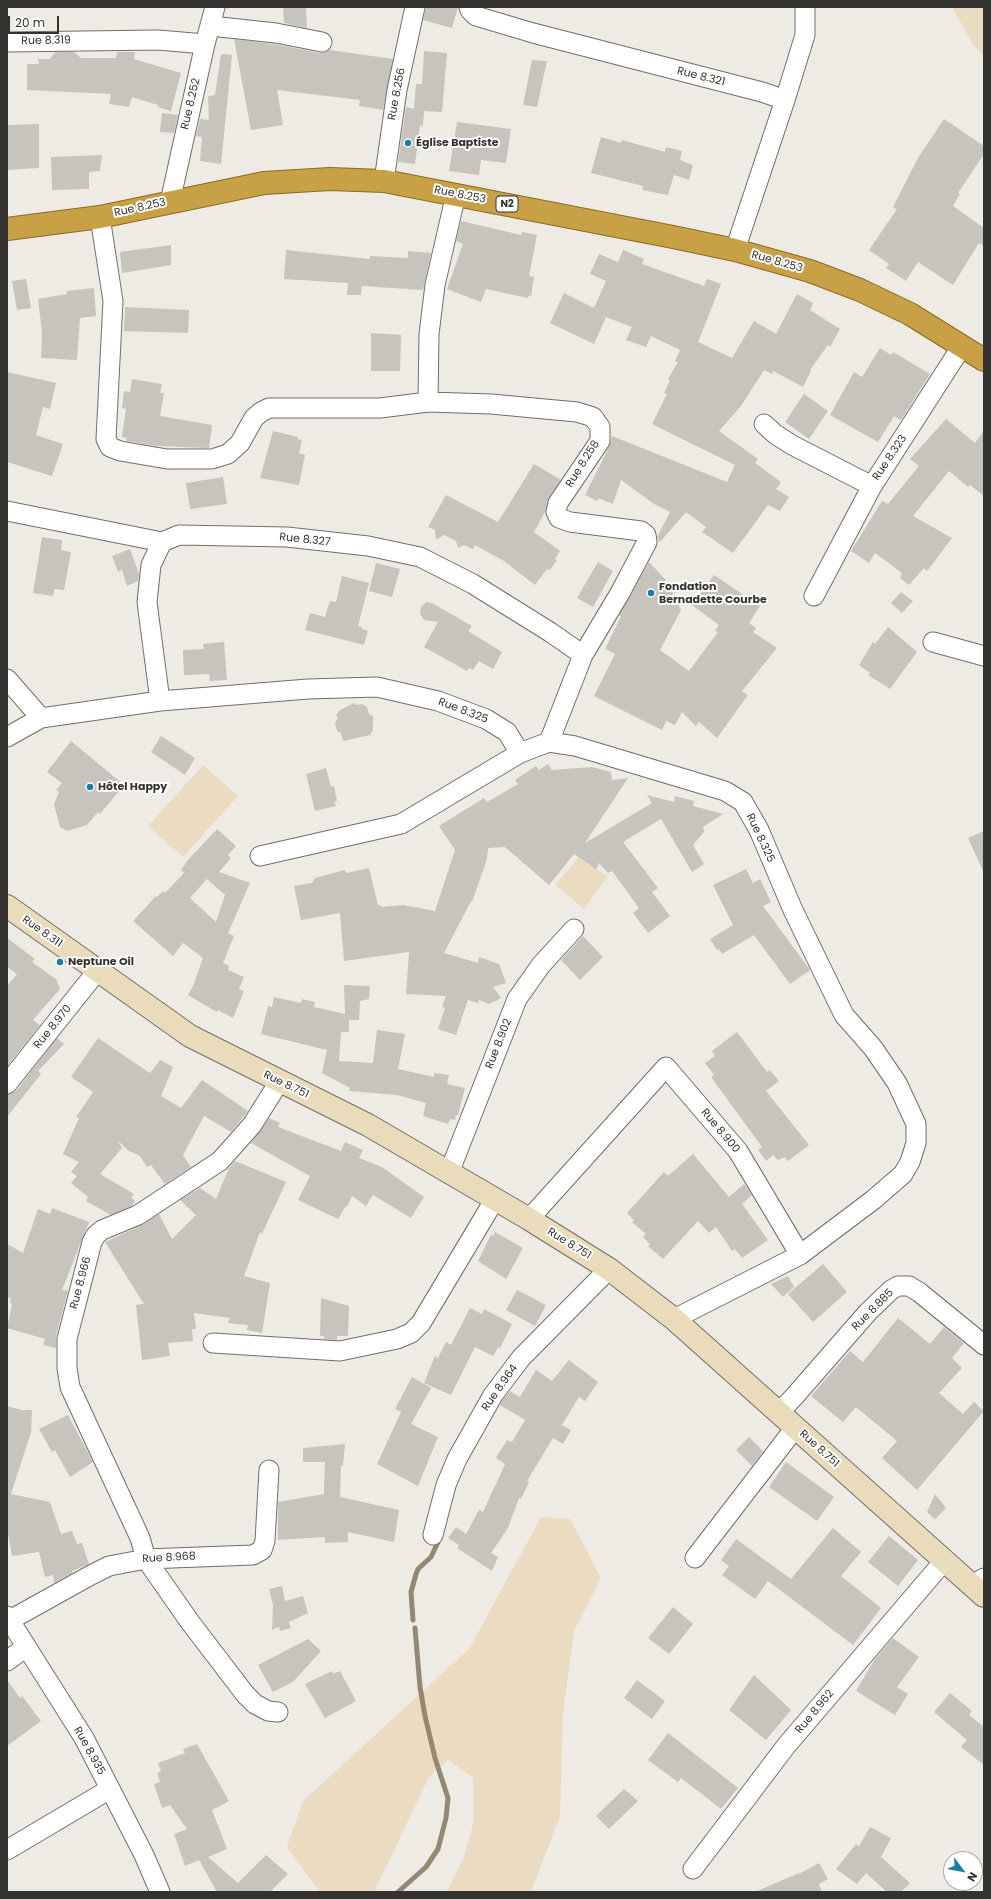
<!DOCTYPE html>
<html>
<head>
<meta charset="utf-8">
<style>
  body { margin:0 }
  #map { position:relative; width:991px; height:1899px; overflow:hidden; background:#eeebe4; font-family:Poppins,sans-serif }
  canvas { display:block }
  .frame { position:absolute; inset:0; border:8px solid #33322f; pointer-events:none }
  .north { position:absolute; left:943px; top:1851px; width:40px; height:40px; box-sizing:border-box; background:#fff; border:1px solid #adadac; border-radius:50%; rotate:122deg; font-size:11px; font-weight:700; line-height:16px; text-align:center; color:#33322f }
  .north::after { content:''; display:block; margin:auto; width:14px; height:18px; background:#157fa8; clip-path:polygon(50% 0,100% 100%,50% 72%,0 100%) }
  .scale { position:absolute; left:8px; top:16px; width:51px; height:18px; box-sizing:border-box; border:2px solid #33322f; border-top:0; padding-left:5px; font-size:12px; line-height:14px; white-space:nowrap; color:#33322f; -webkit-text-stroke:3px #fff; paint-order:stroke }
</style>
</head>
<body>
<div id="map">
<canvas width="991" height="1899"></canvas>
<div class="frame"></div>
<div class="north">N</div>
<div class="scale">20 m</div>
</div>
<script>
const ctx = document.querySelector('canvas').getContext('2d');
ctx.lineJoin = 'round';
function paint(path, color) { ctx.fillStyle = color; ctx.fill(path, 'evenodd'); }
const poly = rows => new Path2D(rows.map(r => 'M' + r).join(''));
function stroke(path, color, width, dash) { ctx.strokeStyle = color; ctx.lineWidth = width; ctx.lineCap = dash ? 'butt' : 'round'; ctx.setLineDash(dash || []); ctx.stroke(path); }
function drawText(font, color, halo, rows, align = 'center') {
  ctx.font = font + ' Poppins,sans-serif'; ctx.lineWidth = 4; ctx.setLineDash([]); ctx.textBaseline = 'middle'; ctx.strokeStyle = halo; ctx.fillStyle = color; for (const [text, x, y, turn = 0] of rows) {
    ctx.save(); ctx.translate(x, y); ctx.rotate((+turn || 0) * Math.PI / 180); ctx.textAlign = isNaN(turn) ? turn : align; if (halo) ctx.strokeText(text, 0, 0); ctx.fillText(text, 0, 0); ctx.restore();
  }
}
paint(poly([
  [952,7,984,7,984,56,974,46],
  [203,765,238,796,183,857,148,826],
  [578,858,608,876,584,909,555,885],
  [541,1517,570,1519,601,1578,574,1631,563,1714,560,1816,531,1892,447,1892,464,1857,473,1824,473,1778,448,1760,429,1777,374,1892,320,1892,287,1847,303,1801,469,1649]
]), '#ebdbc0');
stroke(poly([
  [413,1620,411,1592,416,1574,418,1569,431,1557,439,1540],
  [398,1892,426,1867,438,1849,446,1818,448,1798,435,1758,425,1716,420,1687,415,1628]
]), '#958872', 5);
paint(poly([
  [283,7,306,7,307,28,284,23],
  [426,7,458,7,452,28,423,20],
  [234,39,274,44,320,53,330,50,393,59,383,110,359,106,360,100,277,90,283,125,251,130],
  [424,51,447,53,442,112,424,111,423,126,420,125,415,164,398,162,406,107,414,109,416,84,422,84],
  [55,52,74,52,81,58,116,58,117,52,135,52,134,59,181,73,171,111,157,107,158,105,132,97,129,107,109,104,111,94,27,90,27,64,39,64,38,59,50,59],
  [221,54,232,55,221,164,200,161,202,137,196,136,200,119,209,120,208,96,215,95],
  [532,60,547,61,537,107,523,105],
  [162,113,178,115,174,133,160,132],
  [944,119,984,146,984,154,958,193,960,194,953,206,984,228,984,246,979,243,953,285,918,262,906,281,886,268,889,264,869,250,897,209,893,207,918,158],
  [457,122,511,129,506,163,481,160,479,175,449,171],
  [39,124,39,168,7,170,7,125],
  [601,137,621,143,622,140,665,152,666,147,682,151,680,160,693,165,689,180,674,175,668,195,642,190,643,186,591,173],
  [102,155,100,171,89,172,89,189,52,190,51,157],
  [461,221,521,235,522,232,537,235,529,276,534,277,531,296,529,295,528,298,486,289,481,302,447,289,463,244,456,241],
  [171,245,171,265,122,273,120,252],
  [286,250,370,259,370,256,408,258,408,251,431,253,423,290,362,286,361,295,347,295,348,283,284,279],
  [623,250,644,259,642,264,704,286,707,279,721,284,698,342,732,358,754,321,776,334,797,294,813,303,810,310,840,329,830,347,828,345,810,370,811,371,803,387,773,371,772,374,764,370,741,406,719,431,758,459,755,463,781,482,776,489,789,497,780,511,768,505,733,553,702,532,706,527,686,512,660,542,657,537,670,512,654,504,621,480,613,504,598,498,597,501,585,495,609,447,612,436,727,482,735,465,652,424,667,394,664,393,670,380,668,379,678,362,675,361,680,350,651,336,646,347,626,340,632,327,606,317,594,344,550,323,564,293,594,308,606,281,590,274,599,254,618,262],
  [26,279,31,308,17,310,12,281],
  [94,288,96,316,80,318,77,360,41,358,42,332,38,299,67,294,67,291],
  [125,307,189,310,188,333,124,331],
  [371,333,401,335,400,371,371,371],
  [880,348,891,355,893,352,930,374,901,420,894,416,878,442,830,415,854,372,862,377],
  [7,372,56,383,50,409,43,407,36,435,63,444,52,476,7,462],
  [132,379,162,384,160,393,164,393,160,416,212,425,209,448,157,446,126,441,127,438,122,437,126,409,122,408,124,391,130,392],
  [804,394,828,411,809,439,785,422],
  [946,419,975,443,984,430,984,496,970,485,968,487,949,471,913,516,952,538,927,571,924,568,909,585,900,578,902,573,875,553,869,563,851,551,882,501,888,504,919,466,910,459],
  [273,431,298,437,297,439,302,440,299,453,305,455,299,485,260,478],
  [534,464,561,480,549,497,545,512,534,532,560,551,555,559,557,560,550,570,547,569,535,585,504,561,475,545,473,549,464,545,458,548,456,541,444,535,436,540,435,530,428,527,446,495,498,522],
  [223,477,227,504,190,509,186,483],
  [42,537,62,540,61,550,71,552,64,590,54,589,53,596,33,593],
  [130,549,139,574,138,581,127,586,122,570,118,572,112,556],
  [598,562,613,571,593,607,577,598],
  [649,562,665,579,681,610,660,650,689,671,718,632,715,631,719,625,692,605,714,575,760,606,749,623,756,628,753,632,777,648,742,691,748,695,717,738,699,722,696,726,682,712,675,725,666,721,662,730,594,696,615,654,605,649,621,616,619,615],
  [376,563,400,569,392,597,369,591],
  [342,576,369,583,358,626,362,627,362,629,368,631,364,645,305,630,310,613,325,617,330,601,336,602],
  [901,592,913,601,902,613,891,603],
  [426,602,432,603,472,626,468,631,502,652,493,669,479,661,473,670,469,668,467,671,424,647,438,622,424,620,420,614,421,607],
  [888,627,917,652,890,689,868,675,870,673,859,665,873,642,875,644],
  [224,642,227,680,210,681,209,674,184,675,183,650,204,649,203,644],
  [354,703,356,705,362,704,367,707,369,714,373,716,373,730,370,735,343,741,341,733,337,731,335,723,338,718,336,715,340,710],
  [161,736,195,758,185,775,151,752],
  [71,741,124,785,100,814,98,812,87,825,67,831,60,827,54,804,59,792,56,790,62,783,47,772],
  [548,764,552,770,592,767,611,772,612,780,628,778,585,843,652,803,647,795,674,802,675,796,694,801,693,806,723,814,703,827,704,832,693,845,704,864,692,872,661,819,623,842,658,888,652,892,670,916,648,933,633,913,639,908,612,871,608,873,599,863,596,869,574,854,549,885,505,847,488,848,487,859,472,902,471,901,444,953,478,963,479,957,499,964,506,983,493,987,501,998,489,1004,479,1000,478,1003,468,1000,456,1035,438,1029,445,1008,442,1007,446,996,406,994,409,952,344,961,340,913,301,920,294,886,312,883,315,878,337,872,344,870,347,873,369,868,378,905,380,905,381,907,403,905,435,911,455,850,439,826,484,798,487,802,518,784,515,780,536,766,539,770],
  [326,768,331,787,334,786,337,801,334,802,336,806,315,811,306,774],
  [217,829,236,846,228,855,231,858,219,872,250,883,228,933,234,936,223,963,229,966,228,970,244,977,239,989,244,991,233,1018,218,1010,217,1012,188,995,193,986,203,958,183,943,173,956,133,921,156,896,157,897,163,891,165,893,184,873,181,870,188,860],
  [207,879,225,895,216,922,190,898],
  [984,831,984,873,968,838],
  [746,869,753,883,760,879,771,902,763,906,810,970,790,984,754,935,722,954,719,949,717,950,710,939,733,925,713,885],
  [583,936,603,957,580,980,561,960],
  [7,938,35,959,32,962,56,979,60,989,33,1020,40,1025,7,1066,7,986,17,974,7,967],
  [344,985,370,986,369,999,360,1001,359,1020,349,1020,349,1032,341,1032,339,1061,373,1063,377,1030,405,1034,398,1069,434,1077,434,1073,449,1075,447,1084,465,1088,458,1115,456,1115,455,1120,450,1119,448,1124,423,1116,426,1103,397,1095,349,1091,350,1088,322,1073,327,1050,261,1034,268,1006,272,1007,274,997,301,1003,302,999,315,1002,314,1007,345,1014],
  [737,1032,767,1072,770,1070,779,1081,766,1091,809,1145,788,1161,785,1157,778,1160,773,1155,766,1161,758,1150,762,1147,711,1077,714,1075,705,1063,715,1056,712,1051],
  [57,1038,64,1044,38,1071,41,1074,7,1117,7,1095,16,1091],
  [98,1038,150,1073,160,1060,173,1067,161,1096,181,1108,202,1080,248,1111,231,1132,204,1116,183,1155,191,1167,165,1184,151,1165,147,1167,140,1156,129,1151,118,1141,122,1148,100,1174,134,1194,131,1198,135,1200,132,1206,111,1215,86,1201,88,1197,71,1183,77,1176,71,1172,79,1162,63,1154,79,1118,76,1117,93,1092,71,1077],
  [269,1118,280,1123,278,1127,341,1151,345,1142,363,1150,359,1158,382,1167,424,1197,411,1218,373,1195,366,1206,352,1196,347,1207,346,1206,338,1219,298,1200,310,1176,251,1143],
  [693,1154,729,1197,744,1184,752,1195,742,1204,768,1240,742,1258,735,1249,732,1251,716,1227,709,1233,698,1221,663,1259,648,1246,650,1244,643,1237,646,1234,632,1222,634,1220,627,1213,664,1172,668,1176],
  [235,1161,286,1182,262,1234,260,1232,244,1276,270,1283,262,1333,247,1330,248,1325,228,1323,230,1318,194,1313,196,1329,192,1329,193,1341,168,1343,170,1356,142,1360,136,1305,144,1304,105,1242,142,1225,159,1214,172,1239,196,1215,180,1200,200,1188,216,1199,229,1168],
  [52,1208,89,1222,62,1290,68,1291,56,1336,56,1348,43,1345,45,1339,7,1328,12,1304,10,1303,11,1299,7,1297,7,1244,23,1253,38,1209,50,1214],
  [495,1232,523,1248,506,1279,478,1261,491,1235,493,1236],
  [823,1264,847,1292,813,1322,788,1294],
  [788,1276,794,1287,783,1297,771,1284],
  [517,1290,546,1305,535,1326,506,1310],
  [321,1298,349,1306,348,1336,337,1336,337,1340,324,1339,324,1336,320,1336],
  [470,1308,482,1314,484,1309,512,1324,500,1348,498,1347,493,1356,475,1347,451,1395,424,1383,435,1356,438,1358,446,1342,451,1345],
  [898,1318,930,1344,944,1327,964,1343,952,1358,962,1368,939,1393,963,1414,974,1402,984,1411,917,1490,882,1458,897,1441,856,1407,843,1422,811,1396,850,1351,863,1362],
  [569,1360,598,1382,585,1401,579,1397,562,1425,571,1430,563,1444,553,1438,527,1481,529,1482,521,1499,519,1498,508,1528,491,1553,498,1557,492,1571,457,1548,459,1545,448,1538,456,1527,466,1534,479,1510,483,1512,505,1464,496,1458,507,1440,512,1442,525,1420,500,1405,502,1401,510,1391,520,1397,536,1370,552,1381],
  [412,1377,431,1388,411,1424,438,1437,418,1486,377,1464,401,1412,395,1409],
  [7,1406,22,1410,32,1410,31,1432,11,1494,50,1502,61,1534,72,1531,77,1544,82,1543,89,1564,72,1571,72,1573,54,1583,53,1575,45,1577,39,1552,12,1556,7,1528],
  [68,1415,93,1462,70,1477,55,1450,52,1452,39,1429],
  [749,1437,763,1451,752,1466,736,1450],
  [345,1444,343,1466,341,1465,340,1497,399,1510,394,1542,348,1532,348,1542,325,1543,325,1537,278,1540,278,1502,324,1494,325,1462,303,1462,303,1448],
  [786,1462,834,1497,817,1521,769,1487],
  [935,1494,946,1508,935,1519,927,1512],
  [833,1528,861,1552,841,1576,881,1608,853,1645,768,1581,755,1599,722,1575,729,1566,721,1560,736,1539,791,1579],
  [889,1536,918,1560,898,1586,868,1562],
  [282,1586,285,1601,303,1596,308,1613,289,1622,291,1628,280,1631,279,1627,272,1630,273,1605,269,1589],
  [673,1607,693,1624,669,1654,648,1638],
  [893,1638,919,1657,897,1687,908,1694,895,1715,856,1691,875,1659],
  [308,1639,321,1651,293,1682,273,1692,258,1665],
  [332,1671,333,1674,340,1671,356,1701,325,1718,305,1684],
  [754,1675,791,1710,766,1740,729,1710],
  [7,1680,20,1698,22,1696,41,1721,7,1746],
  [637,1680,665,1701,652,1719,624,1698],
  [950,1693,972,1711,969,1715,984,1727,984,1765,961,1747,967,1740,934,1712],
  [668,1733,738,1788,721,1809,681,1778,678,1782,648,1760],
  [197,1744,229,1801,212,1810,227,1849,208,1857,238,1883,266,1855,288,1874,270,1892,217,1892,199,1860,185,1866,174,1834,187,1829,170,1805,162,1808,154,1784,160,1782,157,1773,161,1771,158,1763,185,1753,183,1749],
  [624,1789,638,1801,609,1829,596,1816],
  [870,1827,891,1838,881,1857,910,1883,901,1892,887,1892,866,1873,857,1884,836,1869,856,1844,859,1846],
  [819,1863,828,1879,819,1884,822,1892,755,1892,799,1873,799,1874]
]), '#c7c3bd');
const minor = poly([
  [469,7,470,10,476,16,533,33,762,92,785,100,735,250],
  [211,26,276,33,322,42],
  [7,42,158,40,205,44],
  [785,100,805,35,805,7],
  [384,181,397,90,415,7],
  [456,194,435,285,429,334,428,402,491,404,577,412,593,417,600,427,600,441,558,503,556,512,559,518,570,522,641,531,646,535,647,542,620,593,583,655,549,742],
  [170,202,205,44,215,7],
  [100,217,113,301,106,439,110,447,120,451,167,459,212,459,228,454,240,443,254,418,261,412,269,408,380,408,428,402],
  [764,424,775,434,792,445,872,486,962,346],
  [7,511,162,542],
  [814,596,872,486],
  [933,642,984,656],
  [7,679,41,718],
  [160,701,147,602,151,565,162,542,179,535,287,537,368,546,420,557,473,584,550,632,583,655],
  [7,737,41,718,160,701,308,689,377,687,438,701,486,719,507,732,520,753,549,742,575,746,725,791,743,802,759,830,793,910,844,1015,873,1048,897,1083,916,1124,916,1143,910,1162,903,1174,873,1200,800,1255],
  [260,856,401,824,520,753],
  [7,1084,98,970],
  [449,1173,517,999,541,965,574,929],
  [529,1219,666,1067,738,1151,800,1255,674,1319],
  [213,1343,340,1351,397,1339,411,1333,421,1323,495,1199],
  [778,1413,793,1398,868,1312,891,1290,898,1286,909,1286,919,1292,984,1345],
  [433,1535,446,1485,457,1459,493,1395,521,1358,609,1269],
  [695,1558,795,1428],
  [972,1586,984,1578],
  [7,1616,84,1738,144,1855,160,1892],
  [10,1620,91,1575,109,1566,146,1559,253,1555,262,1550,265,1541,269,1470],
  [7,1661,26,1647],
  [278,1712,268,1711,255,1704,245,1694,190,1622,146,1559,140,1538,70,1387,67,1368,67,1339,92,1242,96,1235,102,1230,138,1215,220,1161,252,1125,279,1082],
  [7,1850,110,1789],
  [693,1869,786,1746,944,1561]
]);
const secondary = poly([
  [7,906,190,1036,368,1125,529,1219,609,1269,674,1319,984,1596]
]);
const trunk = poly([
  [7,229,100,217,264,183,330,179,384,181,673,237,735,250,810,271,860,290,910,314,984,360]
]);
stroke(minor, '#716e68', 21);
stroke(secondary, '#716e68', 24);
stroke(trunk, '#8b6b20', 24);
stroke(minor, '#fff', 19);
stroke(secondary, '#eadcba', 22);
stroke(trunk, '#c8a046', 22);
for (const [x, y, r, color] of [
  [408,143,4,"#157fa8"],
  [651,593,4,"#157fa8"],
  [90,787,4,"#157fa8"],
  [60,962,4,"#157fa8"]
]) { const dot = new Path2D(); dot.arc(x, y, r, 0, 2 * Math.PI); ctx.fillStyle = color; ctx.fill(dot); stroke(dot, '#fff', 1.5); }
for (const [x, y, w] of [
  [507,204,22]
]) { const box = new Path2D(); box.roundRect(x - w / 2, y - 8, w, 16, 3); ctx.fillStyle = '#fff'; ctx.fill(box); stroke(box, '#33322f', 1); }
drawText('bold 10px', '#33322f', null, [
  ["N2",507,204]
]);
drawText('11px', '#33322f', '#fff', [
  ["Rue 8.319",46,41,-1],
  ["Rue 8.321",701,77,14],
  ["Rue 8.256",397,94,-79],
  ["Rue 8.252",191,104,-77],
  ["Rue 8.253",460,195,11],
  ["Rue 8.253",140,208,-12],
  ["Rue 8.253",777,262,16],
  ["Rue 8.323",890,458,-56],
  ["Rue 8.258",583,464,-58],
  ["Rue 8.327",305,540,6],
  ["Rue 8.325",463,711,21],
  ["Rue 8.325",760,838,65],
  ["Rue 8.311",42,932,35],
  ["Rue 8.970",53,1027,-51],
  ["Rue 8.902",499,1044,-68],
  ["Rue 8.751",286,1085,26],
  ["Rue 8.900",720,1131,50],
  ["Rue 8.751",569,1244,32],
  ["Rue 8.966",81,1283,-75],
  ["Rue 8.885",873,1310,-45],
  ["Rue 8.964",500,1388,-55],
  ["Rue 8.751",819,1449,42],
  ["Rue 8.968",169,1558,-3],
  ["Rue 8.962",815,1712,-50],
  ["Rue 8.935",89,1751,61]
]);
drawText('bold 11px', '#33322f', '#fff', [
  ["Église Baptiste",416,143],
  ["Fondation",659,587],
  ["Bernadette Courbe",659,600],
  ["Hôtel Happy",98,787],
  ["Neptune Oil",68,962]
], 'left');
</script>
</body>
</html>
